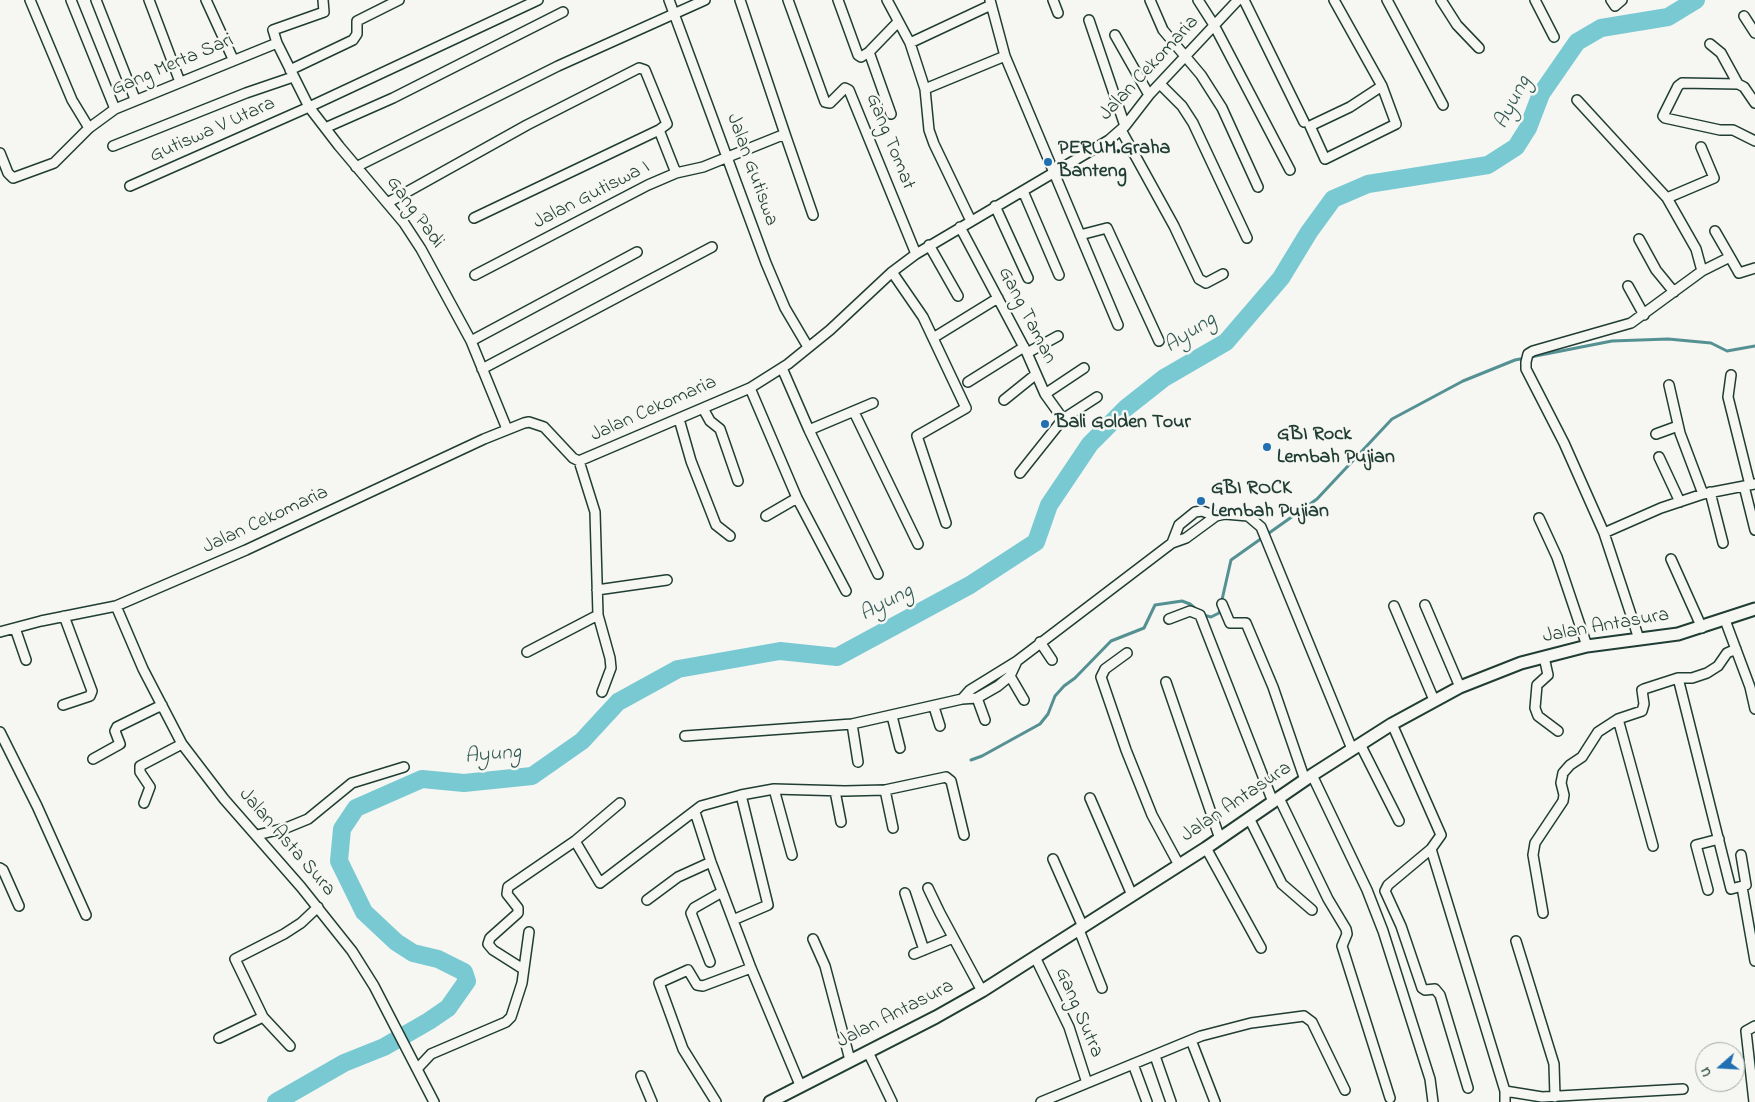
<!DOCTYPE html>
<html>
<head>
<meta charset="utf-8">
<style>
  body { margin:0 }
  #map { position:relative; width:1755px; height:1102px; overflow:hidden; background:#f6f6f2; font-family:"Indie Flower",sans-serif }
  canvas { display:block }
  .north { position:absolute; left:1695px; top:1042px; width:50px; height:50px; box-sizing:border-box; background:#f6f6f2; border:1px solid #a0aca6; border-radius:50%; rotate:251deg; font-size:14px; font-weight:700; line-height:20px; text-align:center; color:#1f3d34 }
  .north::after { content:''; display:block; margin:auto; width:18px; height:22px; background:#1f6fb2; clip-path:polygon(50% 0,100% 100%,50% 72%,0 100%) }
</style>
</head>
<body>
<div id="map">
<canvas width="1755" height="1102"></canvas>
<div class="north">U</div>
</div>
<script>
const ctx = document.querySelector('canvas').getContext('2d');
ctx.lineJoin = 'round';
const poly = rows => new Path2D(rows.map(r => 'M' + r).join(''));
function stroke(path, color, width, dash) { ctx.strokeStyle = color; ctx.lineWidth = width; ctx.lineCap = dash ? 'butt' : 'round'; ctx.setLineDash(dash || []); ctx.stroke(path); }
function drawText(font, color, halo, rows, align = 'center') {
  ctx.font = font + ' "Indie Flower",sans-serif'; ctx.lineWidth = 5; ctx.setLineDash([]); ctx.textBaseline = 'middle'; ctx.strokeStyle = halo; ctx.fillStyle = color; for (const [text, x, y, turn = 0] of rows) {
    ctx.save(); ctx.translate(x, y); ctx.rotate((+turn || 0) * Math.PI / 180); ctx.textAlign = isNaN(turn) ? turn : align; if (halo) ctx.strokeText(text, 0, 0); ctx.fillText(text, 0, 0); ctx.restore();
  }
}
stroke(poly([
  [971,760,982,756,1040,724,1048,714,1055,696,1064,686,1075,678,1111,641,1144,628,1155,605,1182,601,1190,604,1203,615,1211,617,1219,613,1231,560,1317,499,1392,419,1463,381,1515,360,1612,341,1668,339,1711,343,1727,351,1755,346]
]), '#559193', 3);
stroke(poly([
  [276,1102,344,1063,384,1047,429,1021,448,1008,467,981,464,972,438,959,413,953,396,942,364,912,339,861,342,829,356,808,422,779,464,783,532,776,582,741,618,702,678,669,780,651,837,657,970,585,1036,542,1049,505,1090,444,1126,408,1164,378,1226,342,1281,278,1309,232,1333,199,1368,184,1488,165,1516,147,1528,128,1541,94,1577,42,1601,28,1668,17,1696,0]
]), '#79c9d3', 18);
const minor = poly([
  [30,0,72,100,89,128],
  [71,0,115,109],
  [96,0,135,99],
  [149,0,180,82],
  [206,0,233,59],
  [323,0,324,12,273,30,277,43,309,107,339,146,404,223,421,249,471,341,507,429],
  [669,0,766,263,785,308,808,347],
  [740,0,785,134],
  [788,0,825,102,830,103,845,88,849,90,916,254],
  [838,0,858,55,861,57,869,52,898,22],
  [887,0,910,43,925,89,929,130,934,144,971,221],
  [990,0,1005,56,1118,325],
  [1053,0,1058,13],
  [1150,0,1163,30,1201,75,1222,108,1258,187],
  [1198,0,1214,25,1290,170],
  [1244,0,1304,122],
  [1334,0,1382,86,1396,124,1325,159,1310,126,1350,107,1382,86],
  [1387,0,1443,105],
  [1441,0,1457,25,1479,48],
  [1535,0,1554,37],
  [1611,0,1615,6,1622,0],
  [1744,16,1755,33],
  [1089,20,1125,126],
  [1115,35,1149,95],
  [910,43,991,5],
  [1710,44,1721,53,1738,84],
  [869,52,891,114],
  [290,70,353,40,357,34,357,21,399,0],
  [1160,84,1182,106,1193,123,1247,238],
  [925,89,1005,56],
  [1577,100,1667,198,1696,249,1702,271,1631,323,1533,351,1528,354,1526,362,1526,369,1564,443,1604,533,1639,639],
  [1755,103,1744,87,1738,84,1682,83,1678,86,1663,116,1665,118,1720,130,1733,130,1755,141],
  [325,128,393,98,563,12],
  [1121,130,1174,226,1199,279,1206,283,1223,274],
  [113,146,246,93,293,77],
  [0,153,8,173,13,178,54,163,89,128,115,109,277,43],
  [356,167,558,66,705,0],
  [130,186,309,107,538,0],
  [1023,191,1059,275],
  [1667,198,1714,178,1701,147],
  [389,202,527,125,639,68,645,70,667,124,659,130,676,173],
  [995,206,1028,278],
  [474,218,659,130],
  [960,227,1027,353,1045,394,1063,419],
  [1080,235,1107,228,1159,341],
  [1639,239,1656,270,1674,292],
  [929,245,958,296],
  [1730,257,1739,273,1755,268],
  [1702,271,1730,257,1715,231],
  [892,272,923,317,966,408,917,436,946,523],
  [475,275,648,185,676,173,703,167,785,134,813,215],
  [1628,286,1644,315],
  [933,338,998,298],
  [471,341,637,252],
  [1027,353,1058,336],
  [782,368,809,430,878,574],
  [482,369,712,247],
  [1731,375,1728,397,1750,485],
  [968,382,1024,347],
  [1669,385,1680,433,1703,494],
  [750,388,797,498,846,591],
  [1045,394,1084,368],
  [1004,400,1035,375],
  [705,412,710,421,720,429,738,481],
  [854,412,918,544],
  [679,419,691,461,716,525,730,536],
  [809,430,873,403],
  [1656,434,1678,426],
  [1659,457,1680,502],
  [579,461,595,512,598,615,610,658,611,668,602,692],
  [1020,473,1063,419,1097,397],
  [1744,486,1755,530],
  [1710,492,1723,543],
  [766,516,797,498],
  [1539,518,1557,557,1587,646],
  [1604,533,1661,508,1703,494,1755,484],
  [1172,543,1179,525,1195,512,1202,511,1216,516],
  [1671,559,1702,628],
  [597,590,667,580],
  [1222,604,1230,623,1246,623,1273,687,1305,780],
  [1425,605,1460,687],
  [116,606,143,669,182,744,224,799,301,887,352,951,374,986,434,1102],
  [1394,606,1434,700],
  [1169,619,1190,611,1200,615,1273,802],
  [1725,620,1750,687,1755,709],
  [15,628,26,660],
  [0,632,41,621,116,606,246,550,484,439,524,423,529,422,544,427,573,458,579,461,750,388,788,364,830,330,892,272,916,254,1109,140,1125,126,1149,95,1238,0],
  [1040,642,1052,660],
  [527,652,598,615],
  [1127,653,1105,669,1101,677,1126,750,1152,815,1179,865],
  [1544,657,1548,675,1537,685,1535,708,1538,716,1558,731],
  [1010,676,1024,700],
  [1678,678,1731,889,1746,885,1741,855],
  [1166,682,1220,839],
  [977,698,985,720],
  [962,699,977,698,998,686,1010,676,1017,661],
  [63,705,90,696,92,691,64,616],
  [934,707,940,726],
  [892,716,900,748],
  [1618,719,1653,846],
  [852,724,858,762],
  [1392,724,1441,835,1431,849,1388,885,1385,891,1401,926,1422,988,1425,990,1435,989,1440,995,1468,1088],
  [0,732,37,806,86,915],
  [685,736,852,724,962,699,970,690,1017,661,1172,543,1186,538,1216,516,1225,514,1248,516,1261,527,1352,749],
  [1360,744,1399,821],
  [93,759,120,744,115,731,117,727,162,705],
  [1312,775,1367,890,1383,931,1430,1079,1433,1102],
  [774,789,792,855],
  [885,790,893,828],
  [835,791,841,822],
  [1090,798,1132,895],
  [1279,798,1328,899,1346,929,1347,934,1342,946,1390,1098],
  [144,803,150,787,140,772,140,766,182,744],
  [695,812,711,862,751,968,800,1085],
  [1249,818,1282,884,1312,910],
  [257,835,286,828,308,819,352,783,404,767],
  [575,841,600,883,701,806,741,795,774,789,845,791,885,790,946,777,951,781,964,835],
  [1206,848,1261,948],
  [1431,849,1505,1091,1505,1102],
  [1053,859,1083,927],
  [0,868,3,870,19,906],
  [1742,887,1755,961],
  [928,888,940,913,982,991],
  [1708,890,1696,845,1719,839],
  [905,893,924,950],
  [647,900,678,877,711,862],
  [1543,913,1533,855,1535,843,1563,801,1564,795,1561,783,1563,773,1570,765,1582,757,1598,732,1618,719,1642,711,1644,704,1642,690,1644,689,1678,678,1692,678,1707,673,1718,666,1727,653,1736,649],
  [733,920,768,905,741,795],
  [1079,930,1102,988],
  [813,939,825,966,850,1060],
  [1516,941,1554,1064,1555,1097],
  [914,954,953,938],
  [1035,957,1069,1027,1087,1083],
  [710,962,691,913,694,908,722,892],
  [523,969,493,950,488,944,490,938,518,913,518,908,507,894,508,887,575,841,620,803],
  [219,1038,263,1017],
  [1191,1040,1215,1102],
  [290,1046,263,1017,235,959,284,934,301,923,318,907],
  [868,1052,892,1102],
  [1155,1056,1171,1102],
  [1133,1064,1147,1102],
  [417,1069,431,1054,506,1022,511,1017,522,983,529,932],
  [641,1076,652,1102],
  [1505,1091,1542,1097,1683,1089],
  [716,1102,683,1049,659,983,688,970,697,985,703,986,751,968],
  [1041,1102,1201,1036,1251,1023,1304,1016,1312,1022,1345,1090],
  [1754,1102,1746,1031,1755,1026]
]);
const major = poly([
  [770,1102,936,1017,982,991,1206,848,1312,775,1392,724,1460,687,1521,663,1587,646,1678,634,1755,609]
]);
stroke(minor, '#1f3d34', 12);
stroke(major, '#1f3d34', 15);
stroke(minor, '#f6f6f2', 9);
stroke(major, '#f6f6f2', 11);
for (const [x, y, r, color] of [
  [1048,162,5,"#1f6fb2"],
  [1045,424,5,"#1f6fb2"],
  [1267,447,5,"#1f6fb2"],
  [1201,501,5,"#1f6fb2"]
]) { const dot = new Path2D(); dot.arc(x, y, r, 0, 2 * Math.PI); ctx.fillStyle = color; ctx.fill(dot); stroke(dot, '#f6f6f2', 2); }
drawText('20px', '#1f3d34', '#f6f6f2', [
  ["Gang Merta Sari",173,66,-23],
  ["Jalan Cekomaria",1150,69,-47],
  ["Gutiswa V Utara",213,131,-24],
  ["Gang Tomat",889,142,68],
  ["Jalan Gutiswa",751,170,70],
  ["Jalan Gutiswa I",592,196,-27],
  ["Gang Padi",414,213,54],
  ["Gang Taman",1026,316,63],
  ["Jalan Cekomaria",654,410,-24],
  ["Jalan Cekomaria",266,521,-25],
  ["Jalan Antasura",1606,627,-10],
  ["Jalan Antasura",1237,803,-34],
  ["Jalan Asta Sura",286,843,49],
  ["Gang Sutra",1078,1013,67],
  ["Jalan Antasura",896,1015,-27]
]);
drawText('bold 20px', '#1f3d34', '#f6f6f2', [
  ["PERUM.Graha",1058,150],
  ["Banteng",1058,173],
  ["Bali Golden Tour",1055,424],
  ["GBI Rock",1277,436],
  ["Lembah Pujian",1277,459],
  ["GBI ROCK",1211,490],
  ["Lembah Pujian",1211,513]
], 'left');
drawText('italic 21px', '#315954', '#f6f6f2', [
  ["Ayung",1514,103,-63],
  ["Ayung",1191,334,-33],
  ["Ayung",887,604,-28],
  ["Ayung",493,756,-5]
]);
</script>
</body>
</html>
